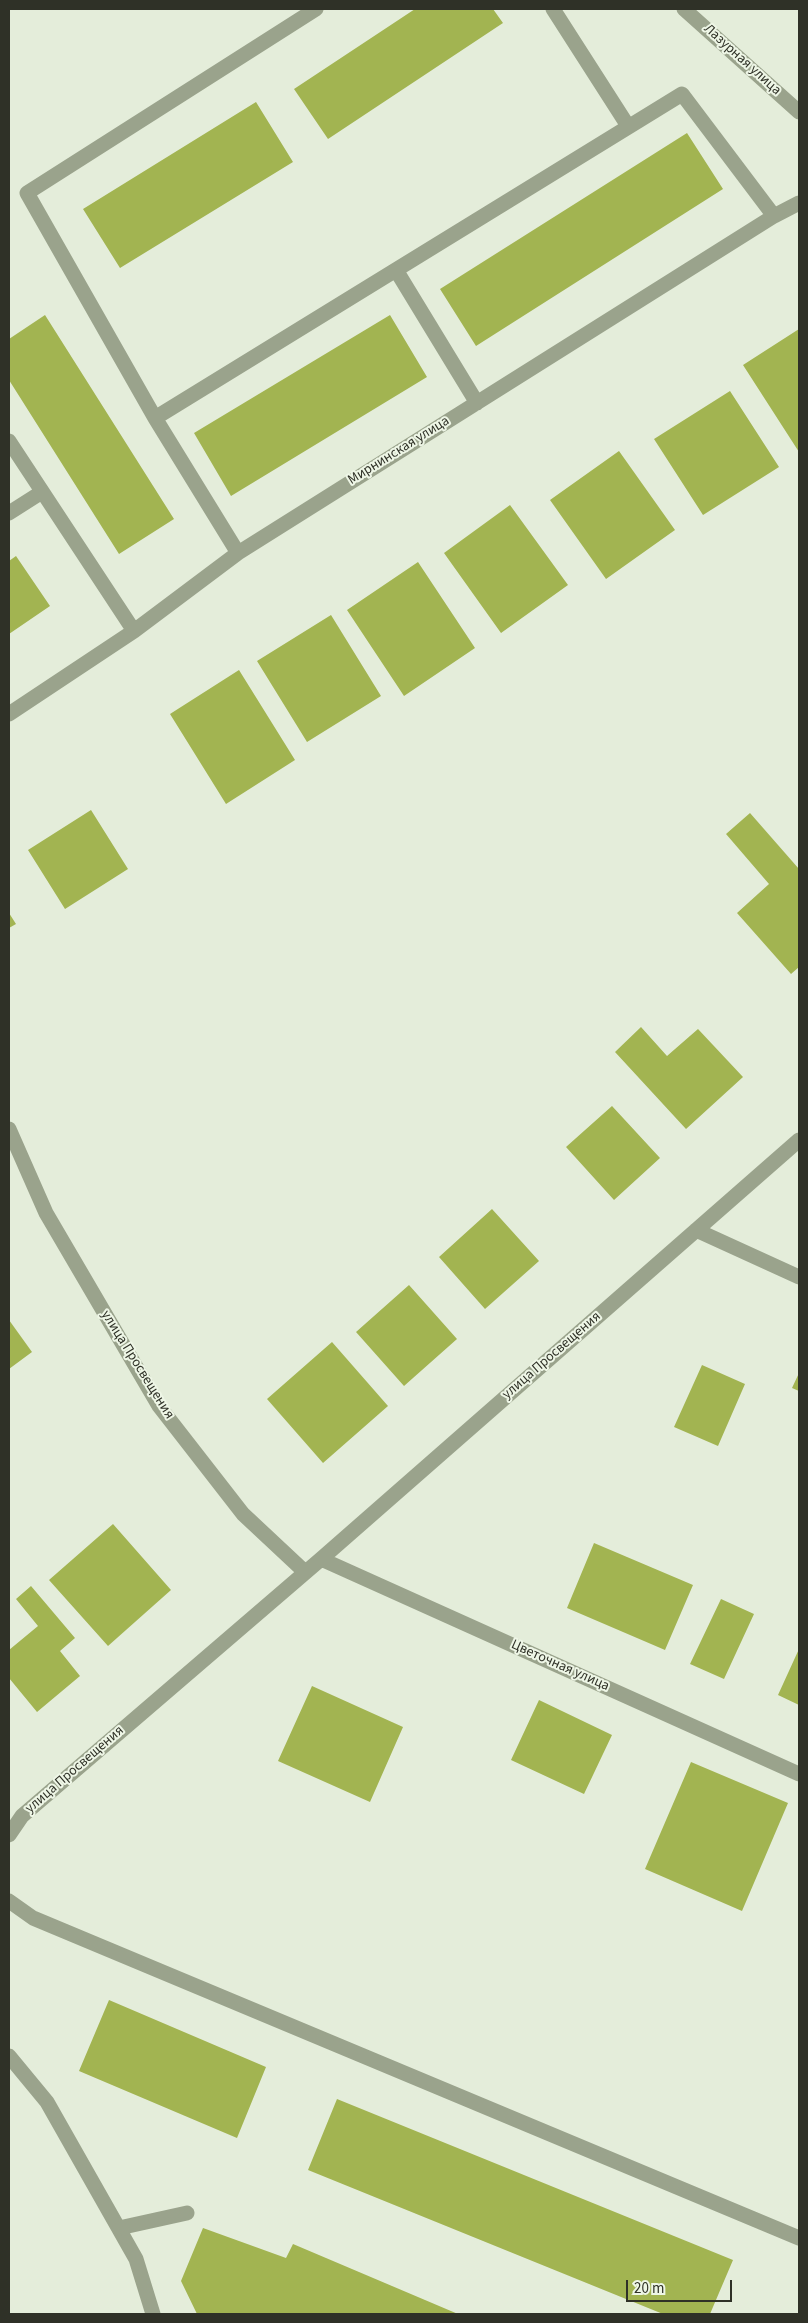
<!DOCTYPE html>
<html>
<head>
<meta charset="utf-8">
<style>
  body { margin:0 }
  #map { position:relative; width:808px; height:2323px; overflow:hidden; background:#e4edda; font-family:"Source Sans 3",sans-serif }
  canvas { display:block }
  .frame { position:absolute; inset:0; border:10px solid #2f3127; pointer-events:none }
  .scale { position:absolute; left:626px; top:2280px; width:106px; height:22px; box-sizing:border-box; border:2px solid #2f3127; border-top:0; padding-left:6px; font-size:15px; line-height:18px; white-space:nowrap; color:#2f3127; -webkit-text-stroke:4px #eef6e6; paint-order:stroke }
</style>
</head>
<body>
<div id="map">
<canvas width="808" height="2323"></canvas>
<div class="frame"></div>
<div class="scale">20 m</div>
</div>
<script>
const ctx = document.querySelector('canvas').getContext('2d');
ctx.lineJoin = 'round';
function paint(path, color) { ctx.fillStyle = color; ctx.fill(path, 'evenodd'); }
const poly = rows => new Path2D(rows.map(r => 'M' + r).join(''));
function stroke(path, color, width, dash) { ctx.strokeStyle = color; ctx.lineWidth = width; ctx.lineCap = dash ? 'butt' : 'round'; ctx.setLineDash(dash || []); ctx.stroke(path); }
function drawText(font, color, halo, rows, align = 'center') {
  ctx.font = font + ' "Source Sans 3",sans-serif'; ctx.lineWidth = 4; ctx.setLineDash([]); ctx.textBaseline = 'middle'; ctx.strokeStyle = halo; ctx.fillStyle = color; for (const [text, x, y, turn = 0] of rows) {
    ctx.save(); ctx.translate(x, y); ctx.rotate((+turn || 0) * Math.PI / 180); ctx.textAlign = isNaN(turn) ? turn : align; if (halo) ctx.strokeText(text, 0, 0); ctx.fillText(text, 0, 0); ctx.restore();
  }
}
paint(poly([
  [415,9,493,9,503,23,328,139,294,89],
  [256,102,293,162,120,268,83,209],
  [687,133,723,189,476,346,440,289],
  [45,315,174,519,119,554,9,380,9,339],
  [390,315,427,377,231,496,194,433],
  [799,329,799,452,743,365],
  [730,391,779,467,703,515,654,439],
  [619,451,675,530,606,579,550,500],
  [510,505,568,585,501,633,444,553],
  [16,556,50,606,9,634,9,561],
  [418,562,475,648,404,696,347,610],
  [331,615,381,696,307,742,257,661],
  [239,670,295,760,226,804,170,714],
  [91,810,128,869,65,909,28,850],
  [750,813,799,869,799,967,791,974,737,913,769,884,726,834],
  [9,913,16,924,9,928],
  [641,1027,667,1056,698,1029,743,1077,686,1129,615,1052],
  [612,1106,660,1158,614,1200,566,1147],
  [492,1209,539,1261,485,1309,439,1257],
  [409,1285,457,1339,404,1386,356,1332],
  [9,1320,32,1352,9,1369],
  [332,1342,388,1406,323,1463,267,1399],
  [702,1365,745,1384,718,1446,674,1427],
  [799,1373,799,1391,792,1388],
  [113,1524,171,1590,108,1646,49,1580],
  [594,1543,693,1585,665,1650,567,1608],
  [31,1586,75,1638,60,1651,80,1676,37,1712,9,1678,9,1650,38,1626,16,1599],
  [721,1599,754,1614,724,1679,690,1664],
  [799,1649,799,1705,778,1695],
  [312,1686,403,1727,370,1802,278,1761],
  [539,1700,612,1735,584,1794,511,1760],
  [691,1762,788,1803,742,1911,645,1869],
  [109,2000,266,2067,237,2138,79,2071],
  [337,2099,733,2260,710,2314,663,2314,308,2170],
  [203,2228,286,2258,293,2244,458,2314,197,2314,181,2281]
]), '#a2b451');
stroke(poly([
  [553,9,628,126],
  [684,9,799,112],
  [396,270,477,403],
  [155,418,682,94,774,216],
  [9,441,134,631],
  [9,513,42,492],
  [238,553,155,418,27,193,316,9],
  [9,714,134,631,238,553,774,216,799,203],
  [9,1129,46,1213,159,1406,243,1514,305,1572],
  [696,1230,799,1277],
  [321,1559,799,1774],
  [9,1835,22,1816,321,1559,799,1140],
  [9,1901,33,1918,799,2238],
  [9,2056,47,2102,136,2259,153,2314],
  [119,2228,187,2213]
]), '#9aa38c', 15);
drawText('14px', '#2f3127', '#eef6e6', [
  ["Лазурная улица",742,60,42],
  ["Мирнинская улица",399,451,-32],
  ["улица Просвещения",552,1356,-41],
  ["улица Просвещения",137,1365,58],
  ["Цветочная улица",560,1666,24],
  ["улица Просвещения",75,1770,-41]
]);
</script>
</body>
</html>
